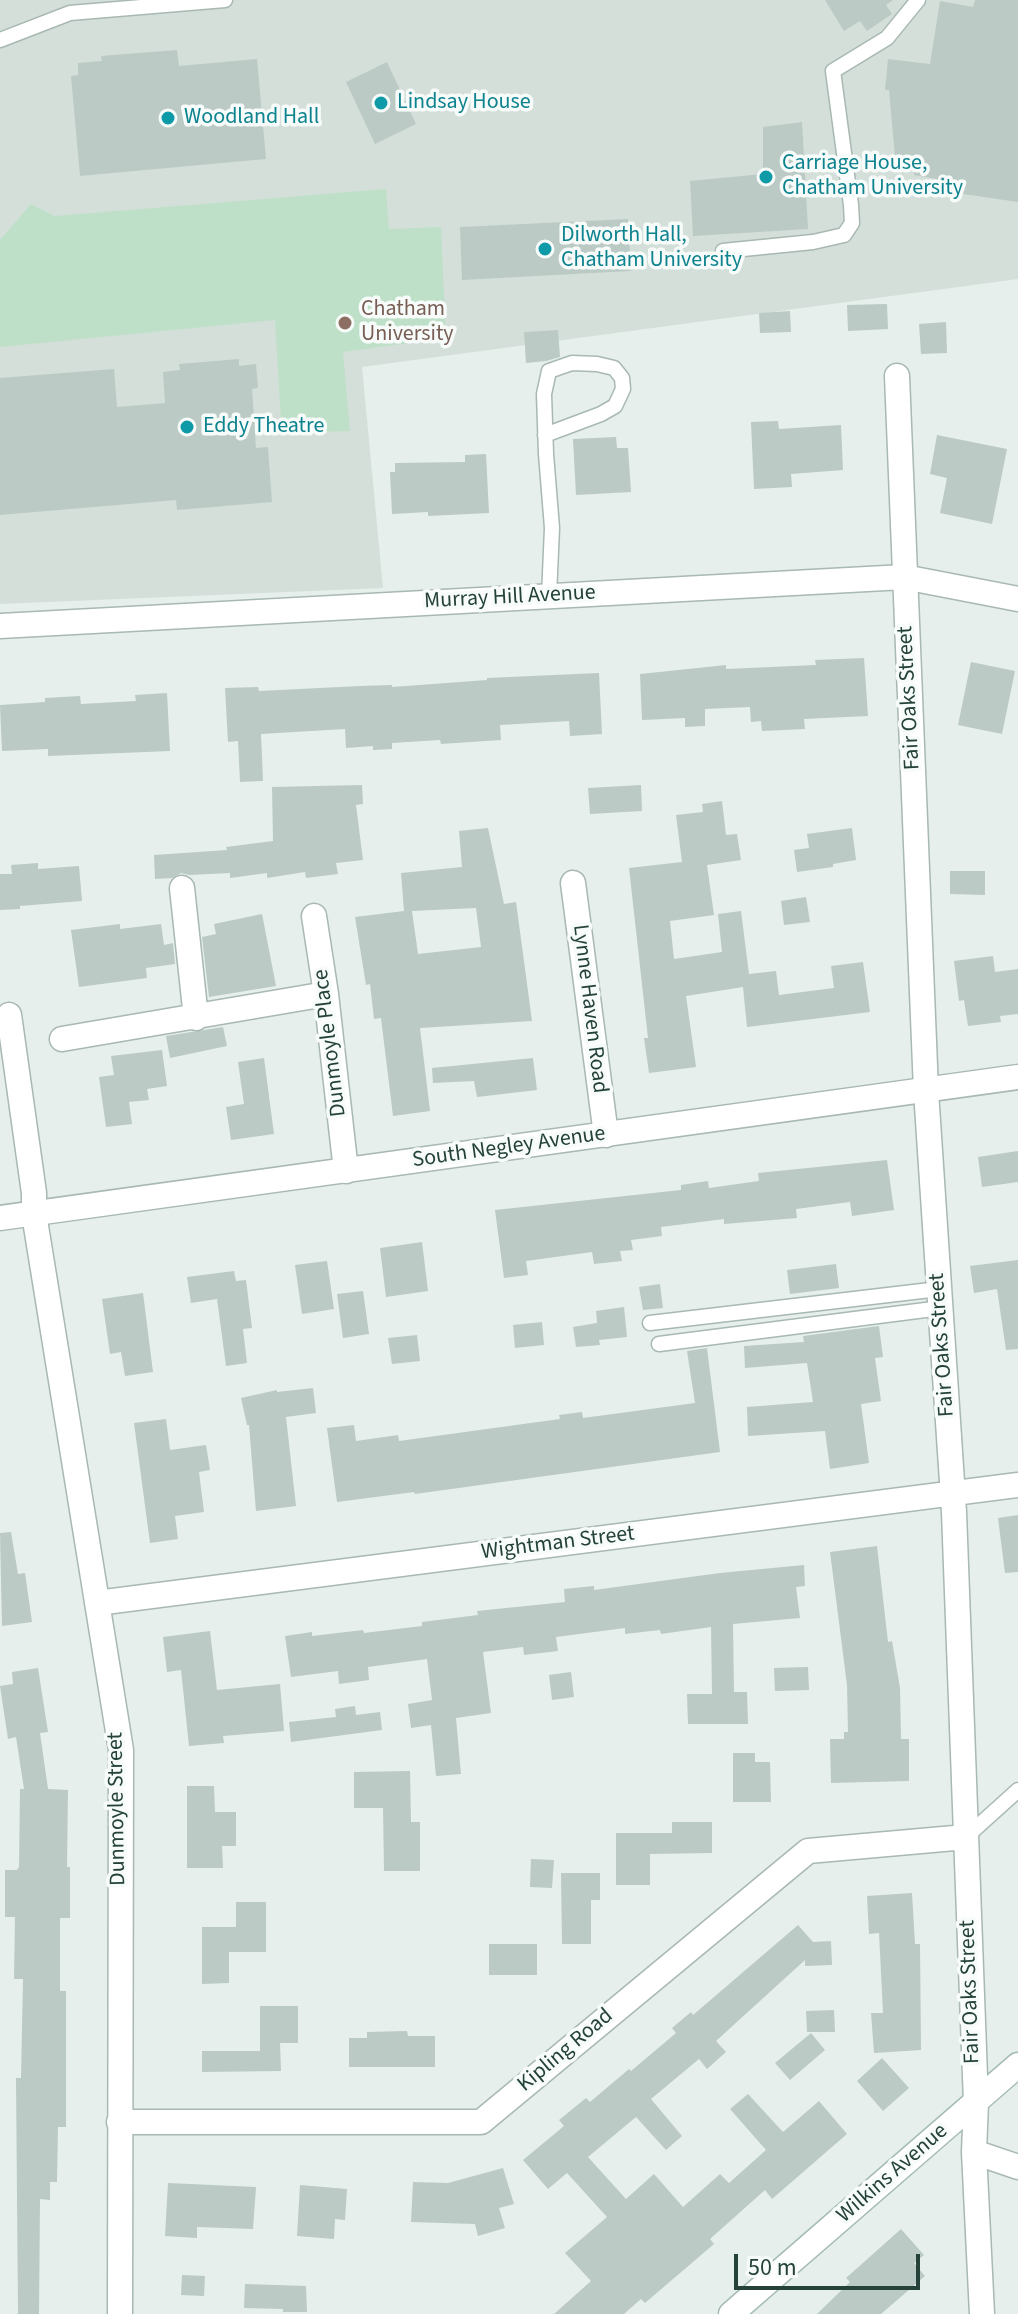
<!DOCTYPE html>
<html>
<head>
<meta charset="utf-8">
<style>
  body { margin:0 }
  #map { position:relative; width:1018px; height:2314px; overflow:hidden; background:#e6efeb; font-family:"Source Sans 3",sans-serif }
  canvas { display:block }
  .scale { position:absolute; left:734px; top:2254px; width:186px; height:36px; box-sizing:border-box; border:4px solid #24423a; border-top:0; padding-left:10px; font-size:24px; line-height:28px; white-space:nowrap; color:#24423a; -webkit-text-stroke:6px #f7fbf9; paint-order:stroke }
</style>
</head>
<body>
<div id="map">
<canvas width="1018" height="2314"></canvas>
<div class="scale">50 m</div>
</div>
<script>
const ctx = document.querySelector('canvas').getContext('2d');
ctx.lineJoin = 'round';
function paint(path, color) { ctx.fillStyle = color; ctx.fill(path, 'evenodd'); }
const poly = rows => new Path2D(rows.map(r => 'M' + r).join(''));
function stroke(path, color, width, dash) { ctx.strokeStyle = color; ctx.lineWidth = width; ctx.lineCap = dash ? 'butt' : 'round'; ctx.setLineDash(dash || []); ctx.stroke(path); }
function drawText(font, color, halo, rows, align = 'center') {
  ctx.font = font + ' "Source Sans 3",sans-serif'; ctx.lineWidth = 7; ctx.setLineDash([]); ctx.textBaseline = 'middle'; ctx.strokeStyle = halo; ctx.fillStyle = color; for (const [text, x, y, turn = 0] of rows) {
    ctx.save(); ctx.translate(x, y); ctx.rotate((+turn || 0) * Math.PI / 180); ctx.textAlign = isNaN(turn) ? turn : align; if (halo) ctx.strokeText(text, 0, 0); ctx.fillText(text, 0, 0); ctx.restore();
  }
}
paint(poly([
  [0,0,1018,0,1018,279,362,367,383,588,0,604]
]), '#d4dfda');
paint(poly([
  [386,189,389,229,441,227,446,338,343,352,350,431,319,432,318,419,281,421,275,320,0,347,0,240,31,204,55,216]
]), '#bfe0c8');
paint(poly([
  [825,0,893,0,886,5,892,14,867,31,860,21,844,31],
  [975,0,1018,0,1018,202,936,190,937,179,914,175,914,170,896,168,889,90,885,90,888,59,930,64,940,1,973,7],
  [177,50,179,66,257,59,266,159,80,176,71,76,78,75,78,63,102,61,101,56],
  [387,62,416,124,375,144,346,82],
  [802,122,808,229,693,236,690,181,763,174,763,127],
  [628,219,631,271,462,280,460,227],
  [887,304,888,329,848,331,847,305],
  [790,311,791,332,760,333,759,313],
  [946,322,947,353,921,354,919,324],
  [558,330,560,357,546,361,526,363,524,332],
  [239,359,239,366,256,364,258,388,252,389,256,448,268,447,272,502,177,510,176,500,0,515,0,378,114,369,117,407,165,403,163,372,180,370,179,364],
  [778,421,779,429,841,425,843,470,791,474,792,487,754,489,751,422],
  [937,435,1007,449,992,524,940,513,947,478,930,474],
  [616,437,617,448,628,448,631,492,576,495,573,439],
  [486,454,489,513,428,516,428,512,392,514,390,472,395,472,395,463,465,462,465,455],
  [864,658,868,716,804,719,805,729,762,731,761,721,751,722,750,707,705,709,705,726,685,727,685,718,642,720,640,674,726,665,726,669,816,665,815,660],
  [971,662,1015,671,1002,734,958,725],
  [599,673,602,734,570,736,569,721,500,725,501,740,441,744,440,740,392,743,392,749,373,750,373,746,346,748,345,729,261,734,263,781,240,782,238,741,228,742,225,688,258,687,259,691,360,686,392,685,392,687,487,680,487,678],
  [167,693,170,751,48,756,48,749,2,751,0,705,45,702,45,698,80,696,81,704,136,701,135,695],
  [362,785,363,804,356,805,363,860,336,863,338,874,306,878,305,872,267,878,267,873,230,878,230,873,189,875,181,873,172,878,155,879,154,855,227,850,226,847,273,841,272,787],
  [641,785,642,811,590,814,588,788],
  [722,801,726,835,737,834,741,860,707,865,714,915,670,921,674,959,722,952,718,914,741,911,749,974,776,971,779,995,834,988,831,966,863,962,870,1012,747,1027,743,987,686,996,696,1067,649,1073,644,1038,648,1038,629,868,682,862,676,815,703,812,702,804],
  [488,828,504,904,516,902,532,1021,420,1028,430,1111,393,1116,381,1018,374,1019,370,984,366,985,355,917,404,911,401,873,462,867,459,831],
  [476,908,481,947,418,954,412,911],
  [852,828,856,860,833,864,833,867,797,872,794,850,809,848,807,834],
  [38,863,38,869,79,866,82,901,20,906,20,909,0,910,0,874,12,874,11,865],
  [950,871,985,871,985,895,950,894],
  [806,897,810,922,784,925,781,901],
  [262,914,276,986,209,997,202,937,216,934,214,924],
  [120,924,120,929,161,924,164,945,173,943,175,964,146,968,147,978,79,987,71,930],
  [993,956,995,972,1018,969,1018,1014,1000,1016,1001,1022,968,1026,964,1000,959,1001,954,961],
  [223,1027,227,1046,170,1058,166,1036],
  [162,1050,167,1086,147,1089,149,1100,129,1102,132,1124,106,1127,99,1077,114,1075,111,1056],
  [264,1058,274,1134,231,1140,226,1107,244,1104,238,1062],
  [533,1058,537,1090,477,1097,474,1081,433,1083,432,1068],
  [1018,1151,1018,1182,982,1187,978,1157],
  [887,1160,894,1210,852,1216,850,1202,796,1209,797,1218,724,1224,724,1219,661,1227,662,1236,631,1240,633,1250,620,1251,622,1261,594,1264,592,1252,526,1261,528,1275,504,1278,495,1210,681,1190,681,1185,708,1181,709,1188,759,1181,758,1173],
  [422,1242,428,1291,386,1297,380,1248],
  [1018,1260,1018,1349,1006,1350,997,1289,974,1293,970,1266],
  [327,1261,334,1309,302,1314,295,1265],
  [836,1264,839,1288,790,1294,787,1270],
  [234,1271,236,1281,246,1280,252,1328,243,1329,247,1363,226,1366,217,1299,191,1303,187,1277],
  [660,1284,663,1308,643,1310,639,1287],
  [363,1291,369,1334,343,1338,337,1294],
  [143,1293,153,1372,125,1376,121,1352,110,1354,102,1299],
  [624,1307,627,1337,599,1340,600,1345,576,1347,573,1327,597,1323,598,1333,596,1311],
  [542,1322,544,1345,515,1348,513,1325],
  [879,1326,883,1357,875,1358,881,1401,861,1404,869,1463,830,1469,825,1431,748,1436,747,1407,813,1402,807,1363,745,1368,744,1346,804,1342,803,1336],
  [417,1335,420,1361,392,1364,388,1338],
  [707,1348,720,1452,415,1494,414,1492,337,1502,327,1428,354,1425,356,1441,398,1435,399,1441,560,1419,559,1415,582,1412,583,1418,695,1403,687,1351],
  [313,1388,316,1413,286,1417,296,1506,256,1511,249,1425,247,1425,241,1398,277,1390,277,1392],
  [166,1419,170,1450,206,1445,210,1470,199,1472,204,1512,175,1516,178,1539,150,1543,134,1423],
  [1018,1515,1018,1572,1005,1573,998,1518],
  [11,1532,18,1574,25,1573,32,1622,2,1626,0,1533],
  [877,1546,888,1642,892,1641,900,1688,901,1739,909,1739,909,1781,831,1783,830,1739,844,1739,844,1732,848,1732,847,1685,830,1552],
  [804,1565,805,1586,796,1587,800,1618,733,1624,734,1692,747,1692,748,1724,688,1724,687,1694,712,1694,711,1627,661,1634,660,1630,625,1634,625,1628,556,1637,558,1651,524,1655,523,1647,483,1652,491,1713,456,1718,461,1774,436,1776,431,1725,411,1728,408,1704,432,1700,427,1659,368,1667,369,1680,339,1684,338,1671,291,1677,285,1636,312,1632,312,1636,363,1630,364,1633,422,1626,422,1622,478,1615,477,1611,565,1602,564,1589,594,1586,594,1590,720,1573],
  [210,1631,217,1690,280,1684,284,1731,223,1736,224,1743,189,1746,181,1670,167,1672,163,1637],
  [808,1667,809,1690,775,1691,774,1668],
  [38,1668,48,1732,40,1733,48,1789,68,1790,67,1867,70,1867,70,1918,60,1918,60,1991,66,1991,66,2127,58,2127,57,2182,50,2182,50,2200,40,2199,39,2314,18,2314,16,2078,21,2078,23,1979,14,1979,15,1917,5,1917,5,1870,17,1870,19,1867,20,1789,24,1789,16,1737,8,1739,0,1686,13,1684,12,1672],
  [571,1672,574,1697,552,1700,549,1675],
  [355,1706,356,1715,380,1712,382,1730,291,1742,289,1722,336,1717,335,1709],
  [733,1753,755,1753,755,1762,770,1762,771,1802,733,1802],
  [410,1771,411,1822,420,1822,420,1871,384,1871,383,1808,354,1808,354,1772],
  [187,1786,214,1786,215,1812,236,1812,236,1846,222,1846,223,1868,187,1868],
  [672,1822,712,1822,712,1853,650,1854,650,1885,616,1885,616,1833,672,1833],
  [531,1859,554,1860,552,1888,530,1887],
  [561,1873,600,1873,600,1900,591,1900,591,1944,562,1944],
  [912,1893,915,1944,920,1944,921,2050,874,2053,871,2013,883,2013,879,1933,869,1934,867,1896],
  [236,1902,266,1902,266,1952,229,1952,229,1983,202,1984,202,1927,236,1927],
  [798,1925,813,1942,831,1941,832,1965,805,1966,805,1960,716,2041,726,2052,707,2069,699,2059,651,2099,682,2136,666,2150,636,2117,588,2157,626,2199,654,2174,683,2207,720,2174,729,2183,766,2150,730,2109,748,2094,783,2132,819,2101,847,2134,772,2199,765,2190,710,2239,714,2244,645,2303,641,2299,624,2314,554,2314,591,2281,565,2253,607,2217,567,2173,548,2189,523,2160,564,2126,559,2120,586,2098,590,2102,629,2069,631,2071,676,2033,672,2028,691,2012,693,2015],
  [489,1944,537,1944,537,1975,489,1975],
  [260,2006,298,2006,298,2043,280,2043,281,2071,202,2072,202,2051,260,2051],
  [834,2010,835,2032,807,2032,806,2011],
  [407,2031,408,2036,435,2036,435,2067,349,2067,349,2038,367,2038,367,2032],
  [811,2033,825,2050,790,2080,775,2063],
  [882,2058,909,2088,883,2111,857,2081],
  [503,2168,514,2204,499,2208,505,2228,478,2236,475,2224,411,2222,413,2182,448,2183],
  [168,2183,256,2187,253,2229,197,2227,197,2238,165,2236],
  [300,2185,347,2189,345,2220,335,2219,334,2239,297,2236],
  [901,2229,924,2255,914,2263,925,2276,881,2314,817,2314,850,2282,846,2278],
  [182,2275,205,2276,204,2296,181,2295],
  [245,2284,306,2286,307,2312,283,2312,283,2309,244,2308]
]), '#bbcac4');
const service = poly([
  [0,40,70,13,225,0],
  [723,251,813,242,844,235,852,223,851,205,833,71,887,38,918,0],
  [545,435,601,414,615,406,623,389,622,378,614,368,597,364,572,363,549,371,544,394,546,454,552,528,549,596],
  [650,1323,939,1289],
  [659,1344,941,1308],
  [966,1837,1018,1790]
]);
const minor = poly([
  [897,376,926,1091,954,1512,976,2103,974,2152,982,2314],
  [0,626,904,577,1018,599],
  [573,883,606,1135],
  [182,888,196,1018],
  [314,916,326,994,346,1171],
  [9,1015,34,1193,34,1214,121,1750,120,2314],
  [62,1039,326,994],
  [97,1603,1018,1485],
  [119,2122,481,2122,808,1851,966,1837],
  [974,2152,1018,2167]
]);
const tertiary = poly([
  [0,1218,1018,1077]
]);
const secondary = poly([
  [731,2314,1018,2065]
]);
stroke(service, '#a8b8b2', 17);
stroke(minor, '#a8b8b2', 27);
stroke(tertiary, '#a8b8b2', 27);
stroke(secondary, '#a4bbb3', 27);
stroke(service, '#fff', 14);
stroke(minor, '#fff', 24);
stroke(tertiary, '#fff', 24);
stroke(secondary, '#fff', 24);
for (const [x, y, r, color] of [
  [381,103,8,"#0f9aa8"],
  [168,118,8,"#0f9aa8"],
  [766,177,8,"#0f9aa8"],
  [545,249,8,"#0f9aa8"],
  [345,323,8,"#8d6e63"],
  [187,427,8,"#0f9aa8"]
]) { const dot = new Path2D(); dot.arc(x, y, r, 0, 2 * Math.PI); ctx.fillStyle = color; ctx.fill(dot); stroke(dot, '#f7fbf9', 3); }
drawText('22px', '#0d838f', '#f7fbf9', [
  ["Lindsay House",397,103],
  ["Woodland Hall",184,118],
  ["Carriage House,",782,164],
  ["Chatham University",782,189],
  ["Dilworth Hall,",561,236],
  ["Chatham University",561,261],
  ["Eddy Theatre",203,427]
], 'left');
drawText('22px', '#785e54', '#f7fbf9', [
  ["Chatham",361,310],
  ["University",361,335]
], 'left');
drawText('22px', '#24423a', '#f7fbf9', [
  ["Murray Hill Avenue",510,598,-3],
  ["Fair Oaks Street",910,698,-93],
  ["Lynne Haven Road",589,1009,83],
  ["Dunmoyle Place",331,1043,-97],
  ["South Negley Avenue",509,1148,-8],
  ["Fair Oaks Street",943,1345,-94],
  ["Wightman Street",558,1544,-7],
  ["Dunmoyle Street",118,1809,-91],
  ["Fair Oaks Street",971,1992,-92],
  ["Kipling Road",566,2051,-40],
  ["Wilkins Avenue",893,2174,-41]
]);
</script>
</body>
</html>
